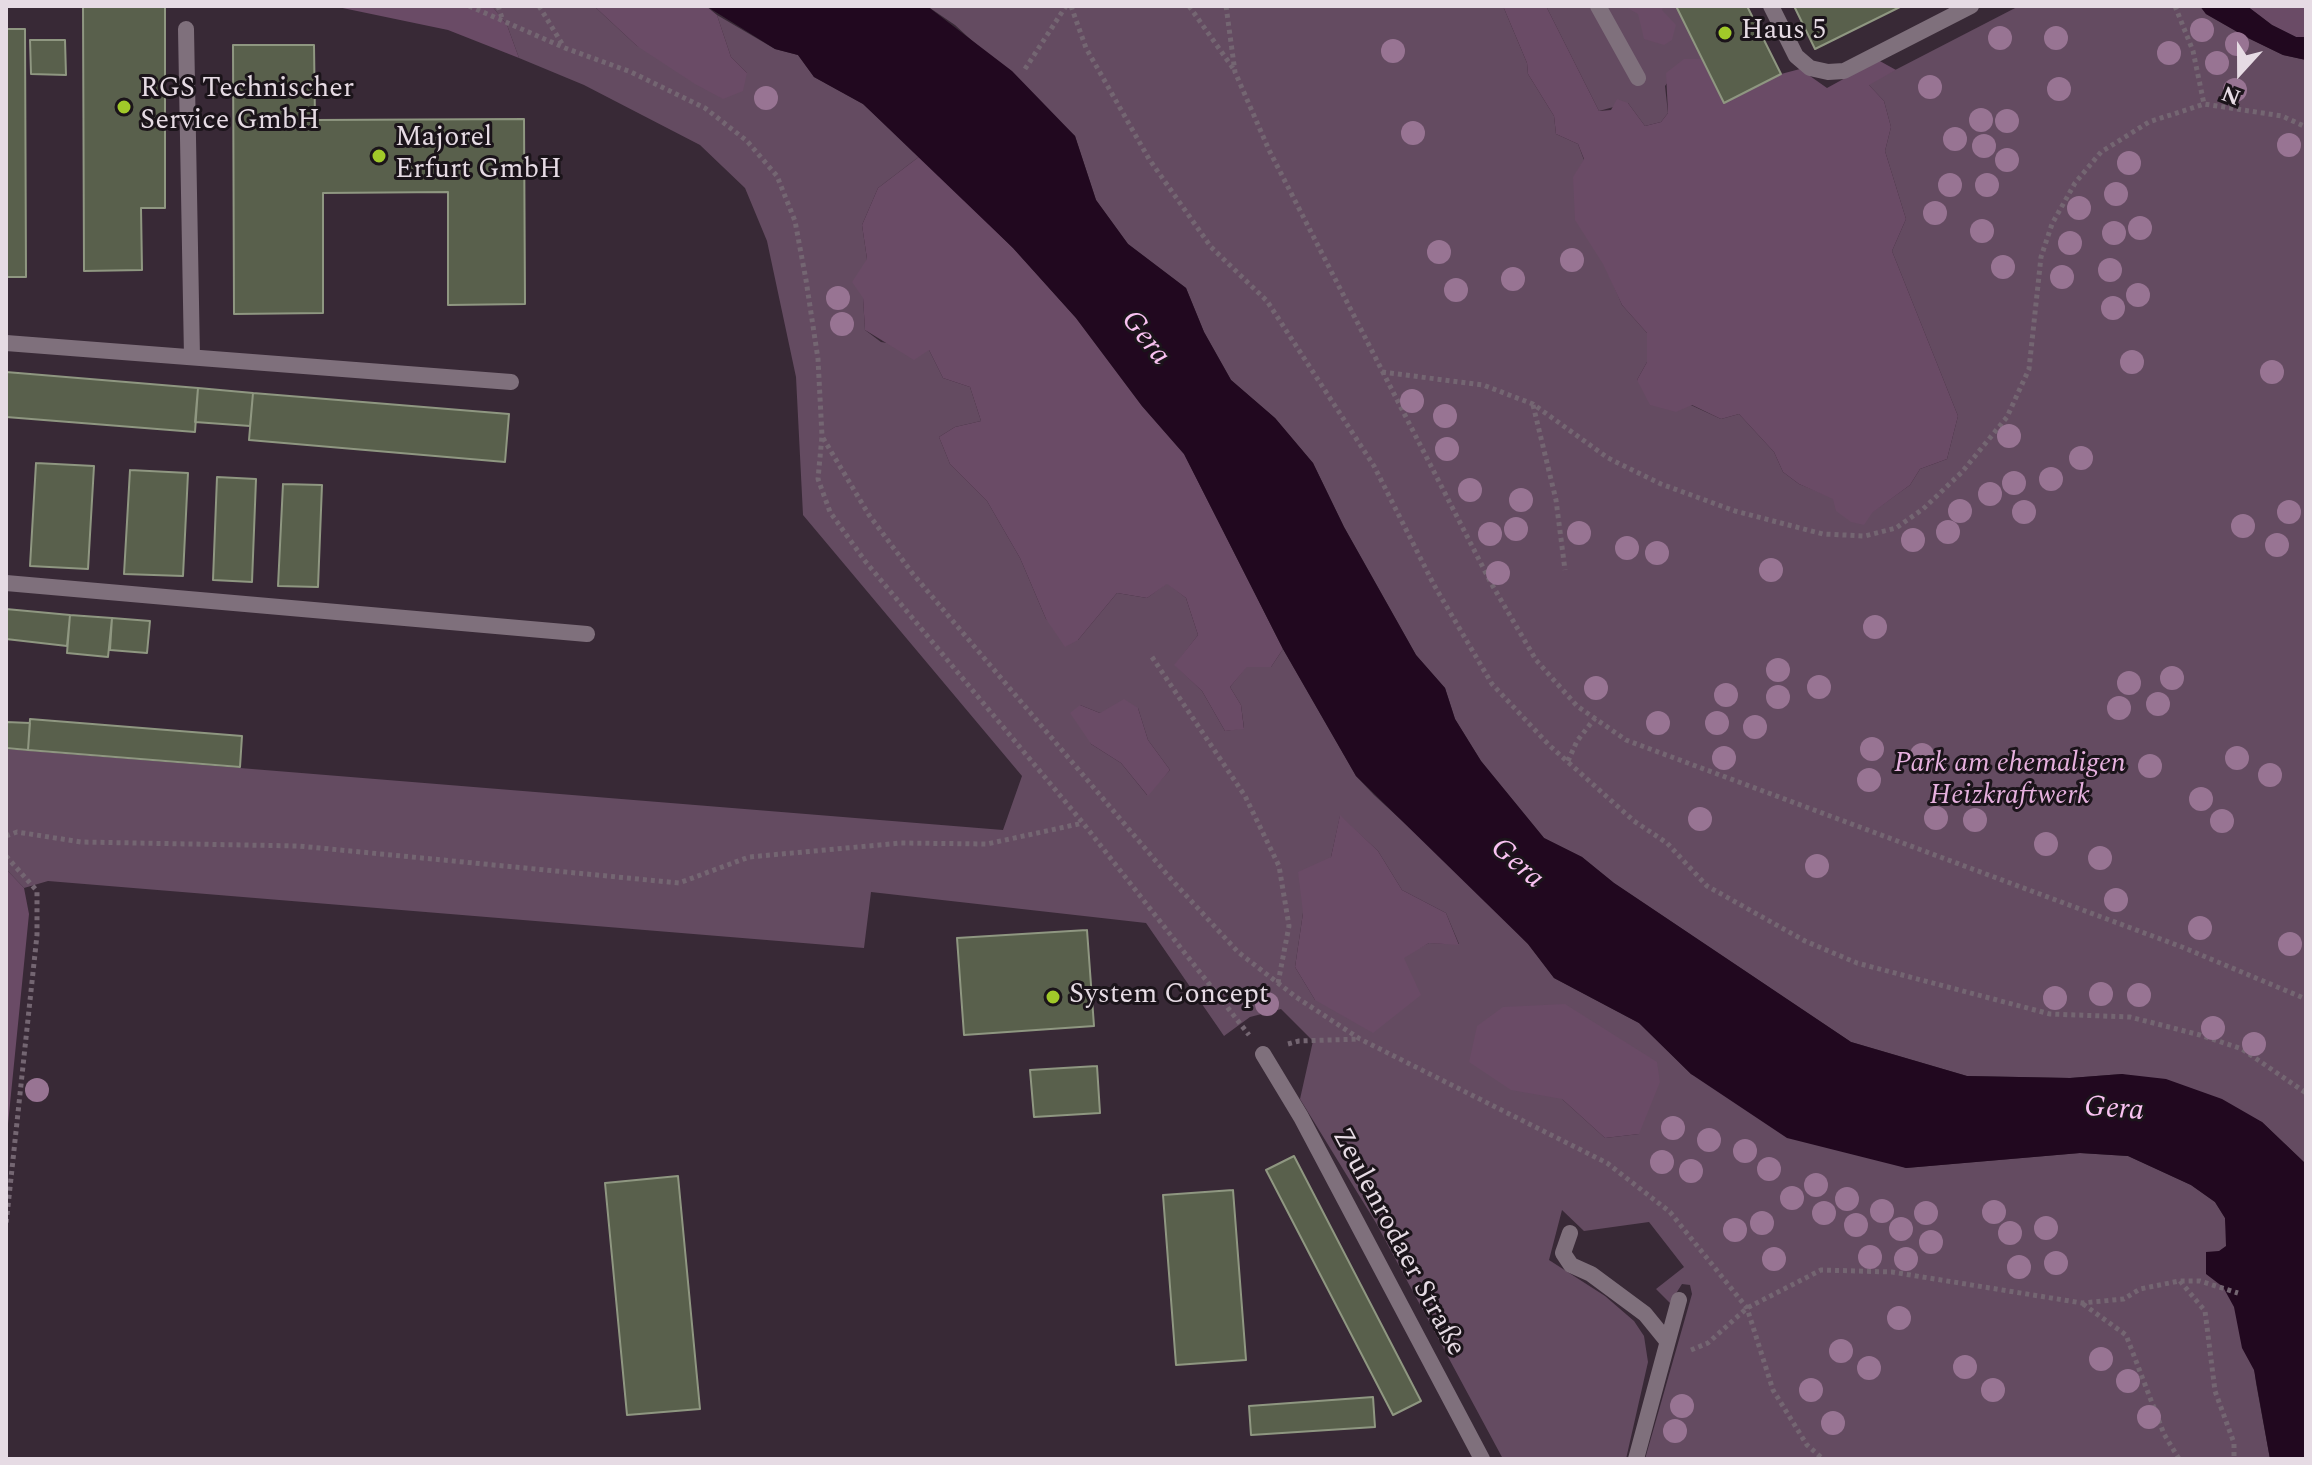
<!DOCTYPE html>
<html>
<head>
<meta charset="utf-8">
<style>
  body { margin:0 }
  #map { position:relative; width:2312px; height:1465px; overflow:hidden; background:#382936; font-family:Spectral,serif }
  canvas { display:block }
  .frame { position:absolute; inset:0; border:8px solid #e6dbe4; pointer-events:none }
  .north { position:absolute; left:2200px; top:32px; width:80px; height:80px; -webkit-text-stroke:6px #1b141a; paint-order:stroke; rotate:201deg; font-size:22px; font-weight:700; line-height:32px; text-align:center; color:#e6dbe4 }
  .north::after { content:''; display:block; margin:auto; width:28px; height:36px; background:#e6dbe4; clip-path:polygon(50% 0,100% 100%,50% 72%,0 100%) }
</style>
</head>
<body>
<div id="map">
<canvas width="2312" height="1465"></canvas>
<div class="frame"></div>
<div class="north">N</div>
</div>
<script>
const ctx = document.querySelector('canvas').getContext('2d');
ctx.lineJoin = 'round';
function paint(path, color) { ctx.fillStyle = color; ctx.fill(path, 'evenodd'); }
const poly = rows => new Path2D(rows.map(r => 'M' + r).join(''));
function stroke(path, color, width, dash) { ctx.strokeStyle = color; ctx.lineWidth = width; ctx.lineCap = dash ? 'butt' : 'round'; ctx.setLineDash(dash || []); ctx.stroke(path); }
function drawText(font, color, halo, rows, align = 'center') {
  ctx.font = font + ' Spectral,serif'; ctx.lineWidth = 6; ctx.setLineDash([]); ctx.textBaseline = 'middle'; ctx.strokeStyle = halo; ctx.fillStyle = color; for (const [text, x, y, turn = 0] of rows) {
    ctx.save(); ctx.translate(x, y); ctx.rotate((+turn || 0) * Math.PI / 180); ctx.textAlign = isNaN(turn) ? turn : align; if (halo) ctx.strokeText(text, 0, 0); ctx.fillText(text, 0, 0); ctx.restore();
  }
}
paint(poly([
  [492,6,594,6,637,46,747,73,731,57,717,15,775,49,798,55,814,77,863,104,920,156,878,188,862,225,867,259,863,298,865,330,881,342,929,350,943,378,970,387,981,421,955,427,939,437,950,464,987,501,1020,558,1046,619,1078,640,1117,593,1147,598,1167,583,1186,598,1198,635,1175,665,1202,691,1225,731,1244,728,1241,705,1230,687,1247,666,1271,667,1283,649,1356,776,1374,795,1461,875,1528,944,1554,978,1639,1023,1691,1074,1906,1168,2080,1153,2128,1156,2191,1185,2215,1202,2225,1218,2227,1234,2240,1238,2256,1383,2270,1459,1645,1459,1692,1294,1690,1285,1682,1284,1670,1303,1656,1289,1684,1267,1649,1222,1584,1231,1562,1210,1549,1260,1605,1296,1634,1321,1644,1336,1648,1362,1626,1459,1503,1459,1376,1223,1300,1099,1313,1041,1281,1009,1250,1017,1224,1036,1146,923,871,892,864,948,48,881,24,888,6,869,6,749,1003,830,1022,776,803,515,796,377,767,241,745,188,700,145,584,85,519,58,507,25],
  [1080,705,1100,713,1138,708,1148,740,1170,770,1147,795,1121,763,1091,744],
  [1340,816,1378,851,1402,890,1446,913,1459,944,1429,943,1315,1000,1295,967,1303,913,1331,857],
  [1562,1099,1639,1134,1605,1138],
  [927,6,1503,6,1527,63,1528,74,1554,116,1556,134,1578,144,1584,160,1574,177,1575,195,1622,305,1647,333,1647,362,1637,380,1721,419,1739,414,1774,452,1783,472,1799,484,1871,513,1910,485,1920,469,1947,459,1958,416,1892,251,1906,219,1885,151,1891,127,1884,101,1868,84,2019,6,2200,6,2206,14,2248,38,2283,55,2306,60,2306,1164,2262,1122,2122,1074,2070,1078,1967,1076,1851,1042,1614,883,1582,857,1544,838,1481,761,1455,719,1445,688,1416,655,1344,527,1313,463,1275,418,1231,380,1204,332,1186,288,1128,244,1096,200,1075,136,955,25],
  [1546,6,1676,6,1702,59,1684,60,1665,86,1668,113,1661,122,1645,126,1628,103,1599,111]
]), '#644b61');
paint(poly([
  [333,6,492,6,507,25,519,58,448,30],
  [594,6,706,6,717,15,731,57,747,73,743,91,723,99,695,84,637,46],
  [1503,6,1546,6,1599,111,1611,110,1617,99,1628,103,1645,126,1661,122,1668,113,1666,73,1684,59,1702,59,1724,103,1781,74,1800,69,1827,88,1878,60,1896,70,1869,85,1884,101,1891,127,1885,151,1906,219,1892,251,1958,416,1947,459,1920,469,1910,485,1872,513,1864,525,1851,522,1836,511,1833,499,1799,484,1783,472,1774,452,1739,414,1721,419,1692,405,1676,412,1650,405,1637,380,1647,362,1647,333,1622,305,1603,264,1575,220,1573,177,1584,159,1578,144,1556,134,1554,116,1528,74,1527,63],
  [1624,6,1664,6,1662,10,1676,25,1672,40,1664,45,1644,39,1638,14],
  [2247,6,2306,6,2306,37,2296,37,2272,25],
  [920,156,1013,248,1076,318,1142,406,1184,454,1283,649,1271,667,1247,667,1230,687,1241,705,1244,729,1225,731,1202,691,1174,665,1198,635,1186,598,1167,584,1147,598,1117,593,1078,640,1065,647,1046,619,1020,558,987,501,950,464,939,437,955,427,981,421,970,387,943,378,929,350,914,360,865,330,863,298,852,282,867,259,862,225,878,188],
  [1124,699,1138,708,1148,740,1170,770,1148,796,1121,763,1091,744,1070,713,1080,705,1100,713],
  [1340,815,1378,851,1402,890,1446,913,1459,945,1429,943,1404,958,1421,995,1373,1033,1315,1000,1295,967,1303,913,1298,872,1331,857],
  [6,869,24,888,29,914,6,1144],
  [1565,1004,1657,1062,1660,1082,1639,1134,1605,1138,1562,1099,1511,1090,1469,1062,1477,1026,1503,1007]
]), '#6a4b66');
paint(poly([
  [706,6,927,6,1012,71,1075,136,1096,200,1128,244,1186,288,1204,332,1231,380,1275,418,1313,463,1344,527,1416,655,1445,688,1455,719,1481,761,1544,838,1582,857,1614,883,1851,1042,1967,1076,2070,1078,2122,1074,2166,1079,2222,1099,2262,1122,2306,1164,2306,1459,2270,1459,2254,1370,2242,1348,2234,1307,2223,1287,2206,1274,2206,1252,2219,1251,2226,1246,2225,1218,2215,1202,2191,1185,2128,1156,2080,1153,1906,1168,1787,1138,1691,1074,1639,1023,1554,978,1528,944,1356,776,1283,649,1184,454,1142,406,1076,318,1013,248,863,104,814,77,798,55,775,49],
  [2200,6,2247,6,2272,25,2296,37,2306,37,2306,60,2283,55,2248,38,2206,14]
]), '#21081f');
const building = poly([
  [83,6,165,6,165,208,141,208,142,270,84,271,83,6],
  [1676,6,1747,6,1781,74,1724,103,1676,6],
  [1794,6,1902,6,1815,49,1794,6],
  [6,29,25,29,26,277,6,277,6,29],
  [30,40,65,40,66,75,31,74,30,40],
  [233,45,314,45,315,120,524,119,525,304,448,305,448,192,323,193,323,313,234,314,233,45],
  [6,372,198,388,195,432,6,417,6,372],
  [198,388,253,393,250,426,195,422,198,388],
  [253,393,509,414,505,462,249,440,253,393],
  [36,463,94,466,88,569,30,566,36,463],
  [130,470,188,473,183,576,124,574,130,470],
  [217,477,256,479,252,582,213,580,217,477],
  [283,484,322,485,318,587,278,586,283,484],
  [6,609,70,615,67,646,6,639,6,609],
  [70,615,112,618,108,657,67,653,70,615],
  [112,618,150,621,147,653,110,650,112,618],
  [30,719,242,736,240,767,28,750,30,719],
  [6,722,30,723,28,750,6,748,6,722],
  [1087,930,1094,1026,964,1035,957,938,1087,930],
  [1097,1066,1100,1113,1034,1117,1030,1070,1097,1066],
  [1294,1156,1421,1401,1393,1415,1266,1170,1294,1156],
  [678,1176,700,1409,627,1415,605,1183,678,1176],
  [1233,1190,1246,1360,1176,1365,1163,1195,1233,1190],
  [1373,1397,1375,1427,1251,1435,1249,1406,1373,1397]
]);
paint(building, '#59604c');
stroke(building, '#8f9781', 2);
stroke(poly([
  [469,6,565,48,631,72,705,108,747,141,777,176,795,221,806,280,818,359,822,436,818,479,830,512,865,561,1083,823,1249,1035],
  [498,6,502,18],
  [539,6,564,47],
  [1071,6,1086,48,1149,159,1211,247,1267,301,1374,466,1434,585,1492,684,1550,746,1634,821,1667,843,1707,886,1805,941,1857,963,2050,1014,2130,1017,2200,1035,2242,1049,2306,1093],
  [1189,6,1235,71],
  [1226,6,1235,72,1269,150,1491,583,1536,660,1577,706,1626,740,2182,947,2306,999],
  [2175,6,2193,51,2204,104],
  [1025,69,1066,6],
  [1382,372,1483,385,1533,404,1608,458,1661,484,1735,511,1823,534,1865,536,1896,528,1923,509,1962,472,2007,417,2029,369,2041,257,2052,224,2075,183,2101,152,2149,122,2204,104,2282,116,2306,127],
  [1533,405,1556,500,1565,570],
  [823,438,869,515,913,574,1171,879,1238,952,1296,997,1360,1039,1607,1163,1670,1212,1747,1308,1773,1390,1807,1445,1823,1459],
  [1152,657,1245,796,1279,866,1289,926,1278,983],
  [1568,761,1577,741,1595,718],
  [6,836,17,832,81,842,299,846,679,883,749,857,901,843,987,844,1083,823],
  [6,856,37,891,37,935,6,1225],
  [1288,1044,1299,1041,1360,1039],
  [2180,1281,2205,1311,2215,1391,2234,1443,2234,1459],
  [2083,1304,2126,1335,2164,1434,2179,1459],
  [1691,1350,1708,1343,1747,1308,1821,1270,1892,1272,2082,1303,2124,1299,2140,1289,2179,1281,2200,1281,2238,1293]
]), '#746672', 5, [4, 4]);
stroke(poly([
  [1598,6,1638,78],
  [1771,6,1796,56,1810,68,1828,72,1844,71,1971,6],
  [186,29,192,357],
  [6,343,511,382],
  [6,583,587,634],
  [1570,1233,1563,1253,1571,1265,1591,1274,1645,1314,1667,1341],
  [1636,1459,1679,1300]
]), '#7f707c', 16);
stroke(poly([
  [1263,1054,1301,1117,1482,1459]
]), '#7f707c', 16);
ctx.fillStyle = '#987493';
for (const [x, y] of [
  [2202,30],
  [2000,38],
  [2056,38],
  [2237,44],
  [1393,51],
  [2169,53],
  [2217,63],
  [1930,87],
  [2059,89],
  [2235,90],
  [766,98],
  [1981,120],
  [2007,121],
  [1413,133],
  [1955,139],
  [2289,145],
  [1984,146],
  [2007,160],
  [2129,163],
  [1950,185],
  [1987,185],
  [2116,194],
  [2079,208],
  [1935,213],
  [2140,228],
  [1982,231],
  [2114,233],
  [2070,243],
  [1439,252],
  [1572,260],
  [2003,267],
  [2110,270],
  [2062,277],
  [1513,279],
  [1456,290],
  [2138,295],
  [838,298],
  [2113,308],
  [842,324],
  [2132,362],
  [2272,372],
  [1412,401],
  [1445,416],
  [2009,436],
  [1447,449],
  [2081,458],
  [2051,479],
  [2014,483],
  [1470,490],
  [1990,494],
  [1521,500],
  [1960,511],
  [2024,512],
  [2289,512],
  [2243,526],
  [1516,529],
  [1948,532],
  [1579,533],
  [1490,534],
  [1913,540],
  [2277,545],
  [1627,548],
  [1657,553],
  [1771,570],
  [1498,573],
  [1875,627],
  [1778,670],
  [2172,678],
  [2129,683],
  [1819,687],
  [1596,688],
  [1726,695],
  [1778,697],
  [2158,704],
  [2119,708],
  [1658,723],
  [1717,723],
  [1755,727],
  [1872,749],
  [1922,755],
  [1724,758],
  [2237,758],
  [2150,766],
  [2270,775],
  [1869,780],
  [2201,799],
  [1936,818],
  [1700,819],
  [1975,820],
  [2222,821],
  [2046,844],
  [2100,858],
  [1817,866],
  [2116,900],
  [2200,928],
  [2290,944],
  [2101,994],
  [2139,995],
  [2055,998],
  [1267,1004],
  [2213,1028],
  [2254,1044],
  [37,1090],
  [1673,1128],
  [1709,1140],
  [1745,1151],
  [1662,1162],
  [1769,1169],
  [1691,1171],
  [1816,1185],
  [1792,1198],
  [1847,1199],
  [1882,1211],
  [1994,1212],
  [1824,1213],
  [1926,1213],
  [1762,1223],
  [1856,1225],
  [2046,1228],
  [1901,1229],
  [1735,1230],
  [2010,1233],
  [1931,1242],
  [1870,1257],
  [1774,1259],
  [1906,1259],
  [2056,1263],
  [2019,1267],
  [1899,1318],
  [1841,1351],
  [2101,1359],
  [1965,1367],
  [1869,1368],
  [2128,1381],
  [1811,1390],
  [1993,1390],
  [1682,1406],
  [2149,1417],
  [1833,1423],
  [1675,1431]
]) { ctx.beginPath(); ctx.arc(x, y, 12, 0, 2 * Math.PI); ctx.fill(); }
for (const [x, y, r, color] of [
  [1725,33,8,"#a1c929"],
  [124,107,8,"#a1c929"],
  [379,156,8,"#a1c929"],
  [1053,997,8,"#a1c929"]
]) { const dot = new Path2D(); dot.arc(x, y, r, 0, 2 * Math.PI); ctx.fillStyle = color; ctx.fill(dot); stroke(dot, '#1b141a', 3); }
drawText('28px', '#e6dbe4', '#1b141a', [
  ["Haus 5",1741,33],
  ["RGS Technischer",140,91],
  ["Service GmbH",140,123],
  ["Majorel",395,140],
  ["Erfurt GmbH",395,172],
  ["System Concept",1069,997]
], 'left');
drawText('italic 28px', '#e7b1df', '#1b141a', [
  ["Park am ehemaligen",2010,766],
  ["Heizkraftwerk",2010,798]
]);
drawText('28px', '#e6dbe4', '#1b141a', [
  ["Zeulenrodaer Straße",1397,1243,62]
]);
drawText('italic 30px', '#f9c2f1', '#1b141a', [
  ["Gera",1144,339,52],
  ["Gera",1516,865,41],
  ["Gera",2114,1111,4]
]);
</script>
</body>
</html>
